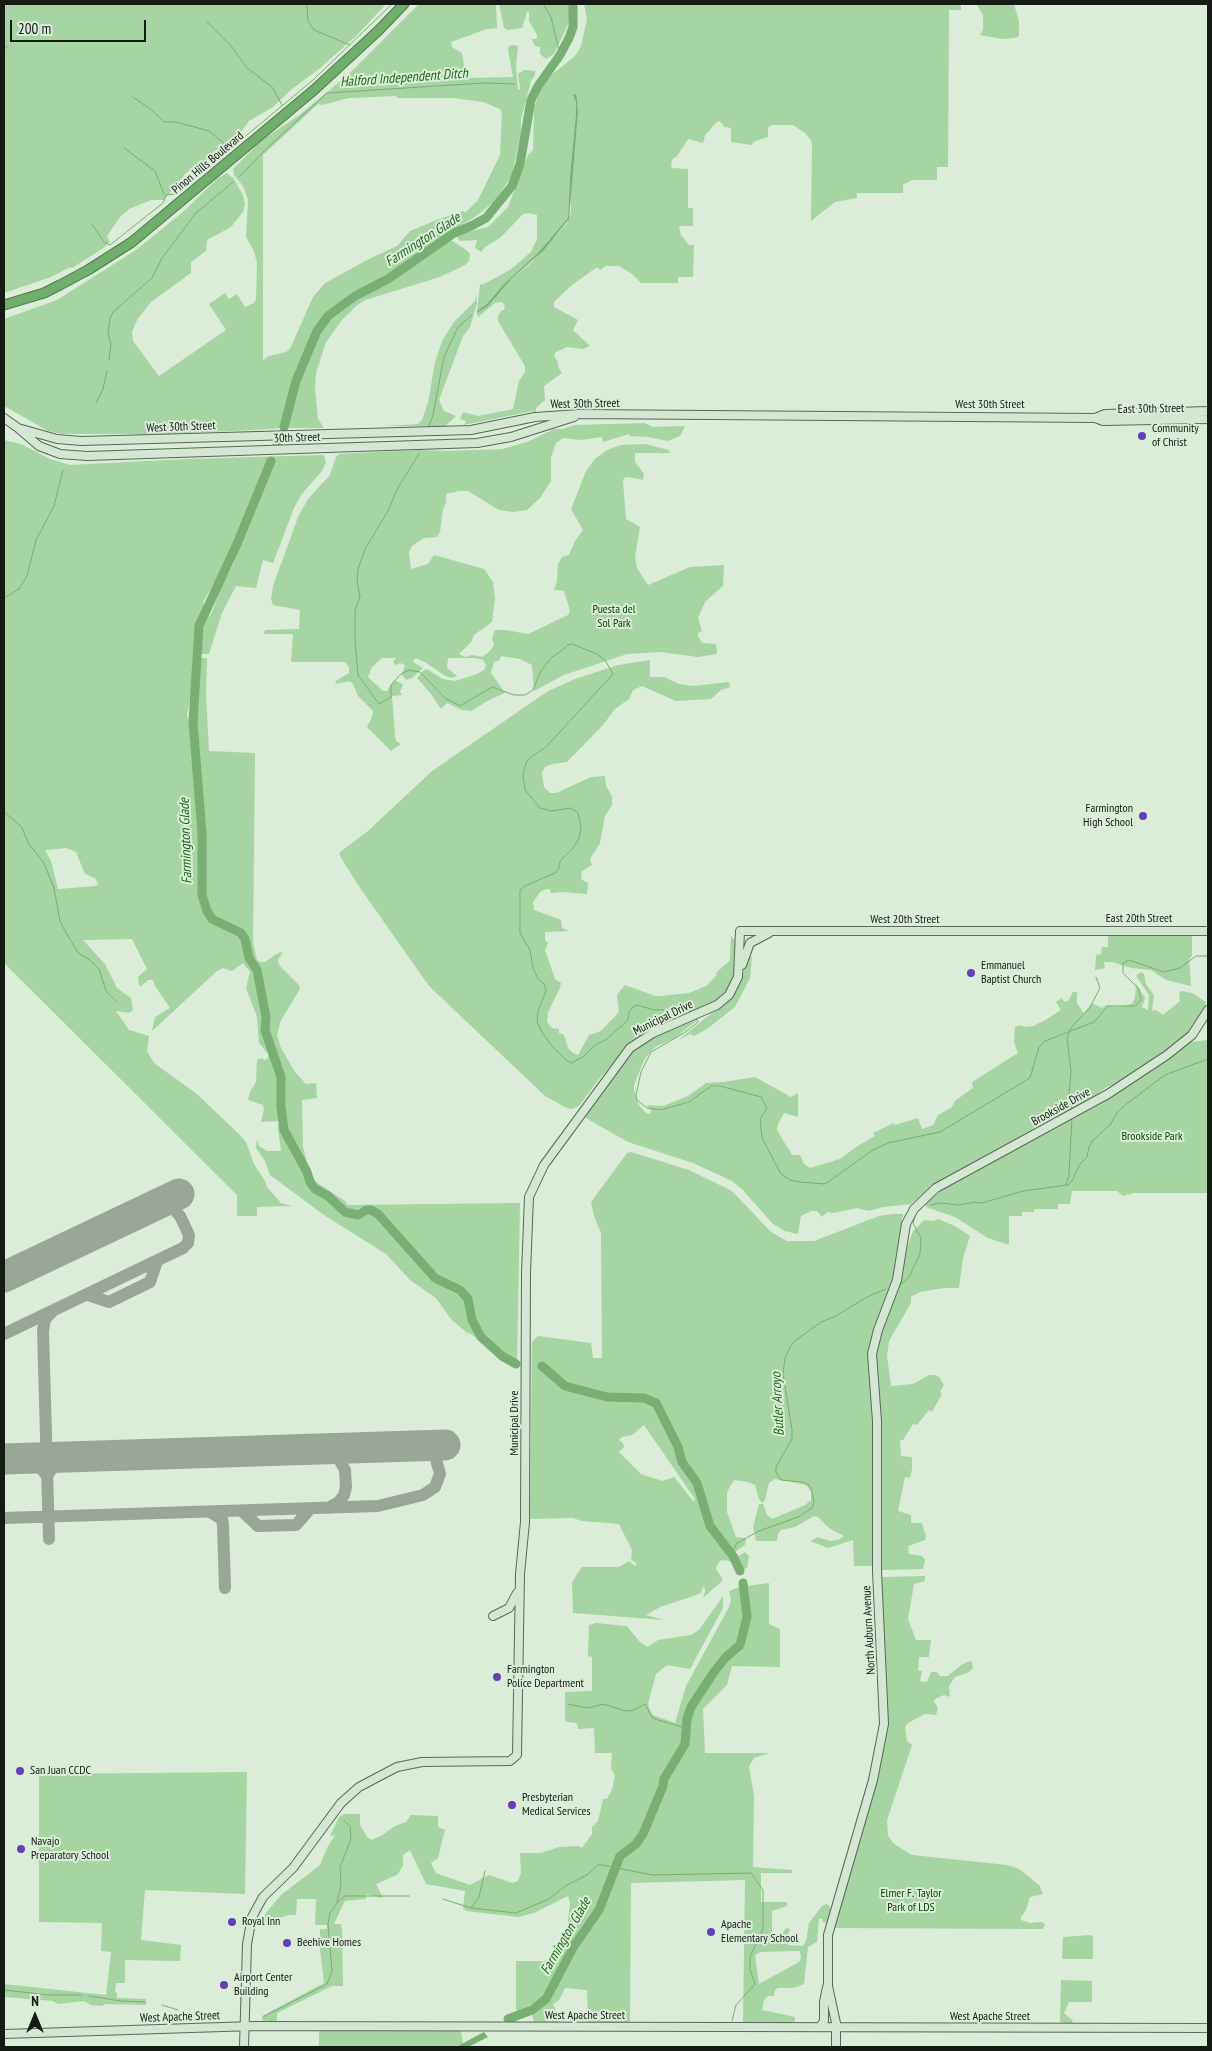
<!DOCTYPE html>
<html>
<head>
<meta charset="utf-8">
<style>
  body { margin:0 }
  #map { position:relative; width:1212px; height:2051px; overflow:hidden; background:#dbecd9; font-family:"PT Sans Narrow",sans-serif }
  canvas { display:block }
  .frame { position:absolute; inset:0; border:5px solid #151b14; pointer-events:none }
  .north { position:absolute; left:10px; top:1991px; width:50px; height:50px; -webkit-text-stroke:4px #dbecd9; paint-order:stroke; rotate:0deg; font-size:14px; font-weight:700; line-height:20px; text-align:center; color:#151b14 }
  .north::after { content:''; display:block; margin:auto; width:18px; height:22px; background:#151b14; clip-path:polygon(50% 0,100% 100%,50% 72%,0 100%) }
  .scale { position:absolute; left:10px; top:20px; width:136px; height:22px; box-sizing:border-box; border:2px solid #151b14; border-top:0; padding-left:6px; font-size:15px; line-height:18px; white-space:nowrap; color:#151b14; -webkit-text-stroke:4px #dbecd9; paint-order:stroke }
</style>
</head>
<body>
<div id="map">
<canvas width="1212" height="2051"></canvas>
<div class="frame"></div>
<div class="north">N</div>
<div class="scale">200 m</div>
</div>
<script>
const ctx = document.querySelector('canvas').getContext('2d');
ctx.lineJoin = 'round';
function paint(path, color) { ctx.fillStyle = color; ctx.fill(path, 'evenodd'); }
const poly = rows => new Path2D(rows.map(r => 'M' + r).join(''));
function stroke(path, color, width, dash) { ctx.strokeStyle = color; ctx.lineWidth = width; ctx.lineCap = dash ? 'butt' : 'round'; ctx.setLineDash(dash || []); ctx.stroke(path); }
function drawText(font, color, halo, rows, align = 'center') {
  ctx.font = font + ' "PT Sans Narrow",sans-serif'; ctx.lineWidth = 4; ctx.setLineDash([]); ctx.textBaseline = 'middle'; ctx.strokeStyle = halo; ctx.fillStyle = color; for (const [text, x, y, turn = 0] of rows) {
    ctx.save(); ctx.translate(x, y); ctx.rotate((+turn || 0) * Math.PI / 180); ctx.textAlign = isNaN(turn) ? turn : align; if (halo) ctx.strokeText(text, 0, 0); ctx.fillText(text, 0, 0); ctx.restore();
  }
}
paint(poly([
  [4,4,386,4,357,35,319,69,292,89,273,107,249,121,236,139,210,159,186,173,164,200,151,200,129,209,120,217,107,236,110,242,102,249,72,268,70,267,51,277,4,293],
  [419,4,496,4,497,28,487,29,451,42,452,47,462,53,466,78,513,77,508,50,509,46,513,45,518,46,516,66,518,90,520,89,518,74,525,70,535,71,535,75,531,81,521,119,521,132,512,175,496,200,475,217,448,232,394,274,353,292,329,311,316,327,306,348,293,386,283,428,255,430,160,434,62,434,48,431,4,406,4,319,57,300,136,250,183,212,217,179,227,173,234,179,243,195,245,204,243,212,231,227,207,240,206,251,191,262,191,273,151,302,137,320,132,332,133,341,159,376,226,330,209,304,225,293,229,299,237,294,245,307,254,303,256,299,257,263,254,251,246,237,248,200,243,186,234,175,233,169,262,140,298,116,349,74],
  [396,96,397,98,453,98,483,102,500,109,502,113,500,155,478,200,465,213,464,211,439,219,410,231,397,246,371,258,325,283,313,297,290,349,286,352,269,356,263,360,263,155,318,104,322,105,349,98],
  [499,4,571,4,570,18,566,29,554,54,546,59,540,54,540,47,535,46,533,42,532,39,537,39,537,35,529,21,529,11,527,12,522,28,507,30,504,28],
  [584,4,961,4,961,10,949,10,948,167,937,167,937,180,912,180,903,185,903,193,857,193,857,198,835,202,811,221,812,145,811,140,805,133,793,125,772,125,768,128,768,137,755,141,751,145,731,142,731,128,724,127,720,121,717,122,705,135,703,143,688,139,677,156,672,160,671,166,672,168,688,169,688,208,693,208,693,226,679,226,681,235,689,245,694,245,693,277,678,277,678,283,641,283,632,274,619,266,606,266,600,270,597,267,572,285,554,302,554,307,578,320,573,330,590,346,583,349,567,347,556,352,554,356,558,362,558,367,562,373,544,386,545,400,536,408,536,413,533,411,464,425,466,421,460,419,463,412,478,416,513,409,519,381,525,372,525,366,498,321,498,316,502,310,504,310,505,306,502,302,495,303,478,317,477,313,488,306,511,279,531,263,567,223,571,212,571,189,578,113,577,98,573,95,576,102,576,113,570,176,568,218,538,253,504,284,487,304,477,311,480,284,482,285,510,270,531,252,537,239,537,215,529,213,523,214,501,237,485,247,481,252,475,248,477,240,460,241,456,236,459,234,488,227,508,207,528,155,533,150,534,108,541,88,549,77,576,55,581,46,587,19],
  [970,4,1014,4,1019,21,1019,36,1015,38,1002,39,980,35,983,30,983,15,977,5],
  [449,239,465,249,470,254,469,261,465,265,440,277,365,300,357,305,342,320,326,342,316,373,315,388,318,419,324,428,286,428,298,383,326,321,354,298,387,283],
  [476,294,477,303,470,327,463,336,439,400,444,411,456,416,454,418,445,426,385,426,418,424,422,420,428,403,435,362,443,339,454,322,475,301],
  [645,423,653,427,685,426,680,436,668,441,648,437,629,436,629,434,603,442,602,437,581,440,563,438,556,443,551,458,551,481,540,498,527,510,513,512,499,510,468,491,459,491,446,494,446,502,443,509,440,532,437,537,424,538,412,546,409,552,411,569,428,564,434,555,484,569,493,582,495,599,492,622,474,635,471,642,459,654,465,657,472,655,482,657,489,652,494,645,492,638,495,630,505,630,528,634,568,615,570,611,564,591,554,590,557,581,558,564,562,557,569,555,575,541,583,530,571,509,586,471,595,459,607,450,621,445,645,444,669,450,670,453,635,453,635,462,644,474,643,480,629,477,624,478,623,481,626,519,640,527,635,557,637,568,648,585,690,567,724,565,723,586,705,602,698,618,702,631,698,633,698,636,702,643,716,644,717,654,698,657,660,652,627,654,564,675,534,691,532,665,520,659,501,656,500,660,494,662,491,673,505,693,489,700,471,711,462,710,447,703,441,709,431,694,417,678,423,671,427,669,443,679,455,681,477,674,484,670,486,665,483,660,476,658,448,658,447,668,457,676,452,678,445,676,425,662,415,658,413,662,423,668,412,678,406,680,402,675,405,665,400,663,395,665,393,662,396,658,382,658,372,667,368,677,383,691,387,691,394,680,403,684,400,692,402,695,392,696,395,735,396,741,401,744,391,751,367,727,372,717,373,711,358,696,353,684,350,681,335,684,336,681,349,673,349,667,345,662,291,662,293,634,264,634,265,630,299,629,300,610,273,605,271,599,273,586,298,517,308,499,330,475,336,457,339,454,417,450,446,451,502,449,527,442,554,429,562,429,574,425],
  [4,440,21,444,50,459,70,465,186,459,322,455,324,456,326,462,322,471,301,495,294,508,273,563,263,560,256,588,236,586,222,613,209,654,199,654,201,635,204,625,212,612,223,584,234,563,250,517,270,467,271,461,265,468,223,570,204,600,203,610,197,627,194,679,187,715,191,731,197,792,201,897,205,911,211,920,242,937,249,959,256,970,265,1015,264,1031,280,1077,280,1107,284,1131,306,1172,310,1184,314,1189,326,1196,337,1209,349,1216,356,1218,369,1213,376,1217,400,1240,432,1277,460,1293,465,1297,470,1319,484,1343,516,1364,484,1339,473,1320,469,1298,467,1295,459,1288,435,1276,380,1213,369,1206,360,1208,353,1212,347,1211,316,1188,311,1182,286,1130,282,1107,282,1076,278,1060,267,1035,268,1017,257,968,248,951,244,934,216,920,208,909,204,895,203,835,195,747,199,659,201,658,207,658,206,694,209,751,255,753,253,943,257,960,261,962,265,962,278,953,283,952,278,960,279,965,299,985,300,989,281,1020,277,1035,281,1048,295,1072,306,1084,316,1083,317,1098,302,1100,303,1147,309,1169,316,1182,345,1201,347,1205,520,1203,517,1365,512,1365,471,1334,466,1332,451,1319,436,1298,410,1280,386,1254,324,1215,270,1175,265,1161,256,1148,257,1139,259,1146,267,1151,281,1151,278,1128,279,1121,261,1122,264,1109,263,1105,248,1100,250,1092,256,1082,257,1060,261,1058,265,1060,268,1058,268,1054,259,1043,257,1017,246,988,250,972,243,963,232,971,223,968,217,971,152,1031,155,1017,170,1008,155,986,153,980,148,980,141,986,139,985,138,977,147,969,132,939,83,940,105,964,117,988,131,998,133,1010,129,1013,116,1011,129,1030,149,1036,147,1051,154,1063,197,1094,240,1135,246,1142,254,1164,265,1181,267,1187,281,1203,292,1206,257,1207,257,1216,237,1216,237,1195,4,963],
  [66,848,76,852,85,874,95,878,98,884,96,886,58,889,51,861,45,850],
  [650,660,650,677,664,677,679,684,693,686,729,682,730,687,721,690,711,699,676,701,642,686,633,690,629,699,615,709,603,725,567,762,552,764,545,767,542,773,544,787,550,793,556,793,591,777,605,776,606,786,612,796,612,805,605,816,600,843,590,859,592,865,582,871,581,879,588,883,587,894,562,892,551,893,550,889,546,889,540,892,533,902,534,910,561,920,562,928,569,931,545,932,545,940,548,943,545,950,555,979,561,983,560,988,548,1012,547,1022,552,1028,559,1029,559,1033,564,1035,568,1048,573,1053,578,1055,589,1035,601,1031,619,1012,617,995,625,985,655,996,660,996,689,993,706,986,717,975,716,973,730,960,731,936,735,940,734,975,727,990,715,1002,655,1027,636,1038,599,1079,579,1106,572,1109,567,1108,545,1096,429,986,358,885,340,856,340,852,368,831,432,771,548,691,575,679,618,665],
  [1108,936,1192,936,1192,956,1189,959,1191,986,1166,980,1151,970,1131,968,1112,962,1104,962,1105,968,1095,970,1096,955,1101,954,1102,947,1108,947],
  [748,956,752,957,750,978,735,1007,707,1029,694,1036,690,1034,679,1040,710,1014,720,1008,732,996,740,984],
  [1141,972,1144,974,1146,984,1154,995,1152,1011,1156,1010,1163,1015,1180,1001,1179,993,1182,991,1192,993,1206,1002,1205,1008,1192,1029,1176,1044,1121,1082,1107,1087,1083,1104,1044,1122,977,1162,934,1184,911,1204,883,1207,869,1211,857,1208,834,1213,827,1212,822,1217,817,1211,811,1211,801,1216,798,1234,785,1231,773,1224,742,1189,732,1181,693,1163,628,1142,586,1118,587,1113,627,1057,640,1045,656,1036,700,1018,675,1038,655,1047,645,1058,634,1085,634,1090,639,1105,646,1113,650,1114,651,1109,646,1105,663,1106,688,1096,706,1083,723,1082,755,1077,791,1097,798,1093,798,1117,784,1113,778,1124,777,1130,792,1155,800,1155,804,1164,810,1168,840,1159,856,1147,875,1136,873,1133,894,1123,895,1125,918,1118,922,1129,933,1125,938,1115,951,1108,956,1100,973,1088,972,1082,1018,1053,1014,1042,1015,1027,1019,1025,1026,1027,1033,1026,1044,1021,1061,1010,1056,1002,1061,998,1065,1002,1069,1000,1073,992,1077,992,1077,1003,1084,1014,1092,1003,1102,1008,1107,1005,1117,1007,1132,1004,1135,998,1136,984,1145,998,1142,1007,1148,1010,1149,995,1136,976],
  [1208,1040,1208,1193,1134,1193,1123,1196,1117,1191,1072,1191,1070,1204,1058,1204,1058,1209,1034,1209,1034,1212,1022,1212,1022,1216,1009,1216,1009,1245,988,1238,955,1217,926,1207,925,1203,945,1188,1099,1105,1190,1042],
  [631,1152,689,1170,728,1189,733,1192,771,1232,787,1241,814,1241,879,1216,893,1214,903,1214,894,1283,869,1362,875,1417,874,1566,854,1566,853,1540,828,1548,810,1541,818,1537,830,1541,838,1540,844,1536,829,1528,818,1517,814,1516,795,1527,781,1530,778,1534,777,1541,756,1541,753,1527,759,1504,763,1504,767,1515,772,1519,805,1505,811,1500,811,1491,806,1485,775,1479,769,1483,765,1500,762,1503,759,1499,755,1485,748,1482,734,1480,727,1492,727,1512,736,1537,746,1538,745,1545,737,1550,735,1553,739,1556,745,1552,749,1556,747,1568,741,1570,728,1545,712,1526,700,1481,684,1462,680,1445,658,1403,639,1396,607,1396,565,1385,543,1365,542,1367,558,1382,567,1387,608,1398,644,1399,654,1405,672,1437,683,1467,697,1487,713,1534,731,1555,739,1571,730,1561,721,1560,717,1565,716,1569,722,1578,722,1581,703,1598,705,1591,704,1585,701,1593,696,1595,660,1607,646,1615,664,1620,573,1613,572,1582,582,1567,619,1567,629,1561,635,1566,637,1564,631,1559,632,1550,619,1524,582,1521,573,1518,530,1519,532,1342,538,1336,591,1343,593,1358,602,1358,601,1233,594,1216,591,1202,627,1153],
  [644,1425,695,1499,694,1502,674,1477,662,1481,641,1474,619,1452,624,1447,623,1443,619,1440,622,1437,632,1435],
  [938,1219,955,1226,970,1236,963,1258,959,1288,944,1288,920,1292,911,1297,911,1303,889,1341,887,1356,891,1386,913,1384,929,1375,935,1375,939,1377,944,1385,940,1392,942,1394,932,1412,929,1410,917,1425,913,1424,903,1440,900,1440,901,1456,912,1457,912,1469,910,1478,905,1477,898,1511,911,1515,911,1523,922,1523,926,1537,925,1540,908,1546,909,1554,922,1556,925,1560,923,1569,882,1570,875,1349,903,1255,905,1254,913,1231,924,1220,934,1221],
  [925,1576,925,1581,914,1584,908,1619,916,1640,931,1640,929,1657,919,1657,918,1671,922,1671,920,1681,927,1682,931,1672,937,1672,940,1676,948,1676,961,1665,970,1661,972,1663,973,1668,969,1672,955,1677,949,1686,950,1697,944,1695,935,1699,934,1702,938,1708,936,1715,925,1714,908,1723,905,1727,907,1741,912,1745,887,1820,888,1836,894,1844,912,1855,1007,1865,1019,1869,1039,1885,1043,1894,1030,1897,1026,1910,1021,1917,1021,1920,1030,1923,1042,1922,1045,1924,1043,1929,833,1928,885,1734,881,1577],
  [769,1583,769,1624,780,1629,780,1667,732,1666,727,1685,703,1709,705,1753,769,1753,754,1758,749,1766,754,1796,753,1867,792,1870,792,1873,761,1873,761,1902,787,1902,787,1906,772,1911,772,1935,781,1935,786,1928,790,1929,787,1941,788,1945,803,1946,806,1941,809,1923,822,1906,826,1904,829,1905,831,1910,827,1922,824,1923,821,1918,819,1919,817,1942,808,1947,804,1984,793,1988,778,1988,775,1990,774,1996,768,1996,764,2000,762,2010,795,2017,795,2023,743,2023,745,1880,631,1883,630,2023,588,2022,587,1990,565,1988,559,2000,553,2004,560,2020,559,2022,534,2022,532,2014,528,2013,549,1999,552,1988,575,1947,602,1908,619,1859,641,1843,643,1839,653,1811,662,1795,665,1779,686,1744,694,1703,719,1667,740,1646,745,1636,749,1620,746,1586],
  [795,1951,800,1951,801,1958,799,1962,759,1984,755,1955,761,1952],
  [742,1586,745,1615,744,1623,737,1640,733,1648,716,1665,690,1705,687,1715,685,1739,663,1777,662,1786,643,1834,634,1845,616,1856,599,1910,573,1946,551,1982,544,1997,521,2011,516,2010,516,1961,558,1961,565,1948,570,1903,568,1896,534,1913,518,1917,466,1911,463,1908,465,1891,426,1884,410,1850,403,1855,403,1866,397,1875,376,1884,383,1898,366,1894,366,1899,345,1901,340,1911,334,1924,341,1924,342,1930,343,1986,332,1986,277,2013,277,2022,263,2022,262,2016,324,1983,320,1949,320,1929,327,1929,327,1925,315,1925,316,1899,297,1899,296,1915,289,1915,263,1923,263,1920,265,1914,281,1895,320,1865,327,1848,335,1835,330,1836,339,1817,344,1814,360,1814,360,1825,367,1837,371,1840,381,1836,395,1826,406,1822,411,1815,438,1816,438,1827,445,1830,438,1858,431,1863,436,1873,470,1885,489,1875,512,1883,518,1881,521,1873,520,1853,541,1853,559,1847,578,1846,582,1848,592,1834,592,1827,598,1821,603,1799,607,1799,612,1790,615,1776,611,1768,612,1753,595,1753,594,1728,578,1729,577,1723,567,1722,565,1720,565,1692,592,1691,592,1657,588,1656,589,1625,596,1623,627,1626,640,1642,647,1647,658,1640,691,1635,699,1630,723,1596,723,1608,690,1669,667,1665,656,1674,648,1704,650,1710,653,1715,675,1723,686,1686,729,1607,731,1599,729,1591],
  [247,1772,245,1894,145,1890,141,1940,181,1945,180,1961,125,1960,125,1983,116,1983,115,1992,117,1993,117,1998,146,1999,146,2005,106,2004,102,2006,91,2005,84,2001,58,2004,53,2001,4,1997,4,1984,106,1995,111,1952,101,1951,102,1923,39,1922,39,1774],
  [1091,1935,1093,1937,1093,1959,1062,1959,1063,1937],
  [1061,1980,1092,1981,1092,2002,1069,2002,1064,2013,1072,2020,1073,2022,1070,2024,1060,2022],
  [319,2030,461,2031,463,2043,456,2047,319,2047]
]), '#a6d4a2');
paint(poly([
  [575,94,577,98,578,113,569,219,543,251,511,279,488,306,477,313,477,311,487,304,504,284,538,253,568,218,570,176,576,113,576,102,573,95],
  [484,2032,488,2037,468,2047,456,2047]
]), '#78af73');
stroke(poly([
  [307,4,308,21,314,30,350,45],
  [543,4,551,17,560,55],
  [207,22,232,47,246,67,272,87,282,105],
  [4,44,7,48],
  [133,97,153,111,164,122,176,122,209,131,230,148],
  [124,148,155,171,164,194],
  [239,177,265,150,327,93,484,83,515,84],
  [92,224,104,242,110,245,163,203,166,195,174,194,188,184,313,80,392,4],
  [109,360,111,344,108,334,110,318,114,311,152,278,162,258,196,213,233,182],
  [96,403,103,389,107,371],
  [429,426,433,415,444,357,458,327,472,315],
  [419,454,397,489,388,511,365,549,358,569,357,582,360,596,355,611,355,640,358,675,379,704,391,697,391,685,401,674,409,670,420,672,445,698,460,706,492,687,514,695,525,695,533,690,541,671,552,657,560,652,568,645,572,644,597,654,605,660,613,674,546,747,531,757,526,763,523,775,525,790,540,808,551,811,571,808,578,813,581,827,579,838,574,847,560,861,559,868,555,873,525,886,520,890,520,933,530,950,533,968,538,979,544,984,546,991,538,1011,537,1021,541,1031,551,1045,565,1059,571,1063,583,1057,595,1045,607,1039,628,1020,629,1012,633,1007,637,1005,654,1010,690,1009,691,1012],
  [4,598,19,589,27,576,36,540,54,506,63,470],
  [4,812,21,826,29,844,44,863,54,888,60,921,64,929,78,953,90,960,99,969,106,991,116,1001],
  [695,1017,698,1022,684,1033,651,1052,641,1072,636,1095,637,1100,647,1108,660,1110,689,1102,711,1086,720,1086,761,1097,767,1108,760,1119,762,1138,781,1174,790,1180,800,1182,825,1184,873,1150,888,1143,940,1132,1030,1078,1039,1047,1045,1041,1094,1022,1108,1006,1135,1006,1141,1000,1139,989,1123,973,1123,963,1129,960,1164,972,1180,968,1196,956,1208,956],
  [1072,1111,1069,1094,1071,1071,1067,1038,1071,1028,1090,1007,1100,988,1096,977],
  [1066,1185,1069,1175,1072,1117],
  [930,1205,941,1203,959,1205,975,1202,982,1203,1023,1191,1068,1185,1072,1181,1080,1164,1087,1157,1089,1147,1093,1140,1110,1125,1118,1111,1129,1102,1165,1075,1208,1059],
  [899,1286,909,1277,920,1254,921,1238,913,1223,915,1217],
  [733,1556,733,1551,737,1543,759,1531,798,1517,812,1508,814,1502,812,1492,809,1485,803,1482,781,1480,776,1472,776,1467,792,1439,792,1430,783,1374,785,1358,790,1347,796,1340,821,1322,834,1317,869,1296,886,1289],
  [568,1704,588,1708,603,1704,626,1711,634,1710,645,1704,652,1717,655,1719,682,1727,687,1732],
  [443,1899,471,1908,516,1913,549,1899,567,1885,587,1875,598,1865,602,1865,652,1875,751,1873,763,1890,763,1929,750,1957,750,1969,755,1984,736,2005,732,2021],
  [337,1902,341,1886,340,1867,351,1839,350,1826,344,1821],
  [472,1907,479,1897,485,1871],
  [4,1990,48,1995,82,1995],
  [89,1996,121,2001,145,2002],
  [162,2005,178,2010],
  [263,2017,327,1984,332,1971,328,1924,330,1913,338,1902,345,1896,409,1896]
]), '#78af73', 1);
stroke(poly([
  [284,427,296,381,317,331,328,316,355,296,388,279,454,233,471,226,486,218,512,186,520,164,531,100,538,86,560,55,569,38,573,27,573,4],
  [277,446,280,438],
  [271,461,237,544,199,626,193,722,202,833,202,895,207,911,212,919,241,933,245,939,249,958,257,970,266,1017,265,1030,281,1077,281,1107,284,1130,307,1172,310,1182,315,1189,328,1196,345,1212,358,1215,366,1210,371,1210,378,1214,435,1278,460,1290,468,1299,472,1320,481,1337,502,1356,516,1364],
  [542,1366,565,1386,607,1397,644,1398,656,1403,678,1447,682,1462,697,1483,710,1526,733,1556,740,1571],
  [508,2019,532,2010,546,1999,574,1946,599,1910,620,1856,636,1844,643,1834,663,1786,664,1779,685,1744,687,1719,691,1707,714,1672,726,1657,740,1645,747,1617,743,1583]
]), '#78af73', 9);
stroke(poly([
  [88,1295,109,1302,150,1282,157,1261],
  [4,1334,183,1248,188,1243,189,1235,180,1216,171,1206,157,1204],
  [313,1450,331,1453,339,1459,345,1470,346,1487,344,1495,339,1502,328,1508],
  [16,1458,28,1459,37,1463,47,1476],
  [47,1476,56,1462,66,1458,78,1457],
  [242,1511,258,1526,296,1525,310,1509],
  [210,1512,222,1519,223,1525,225,1588],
  [4,1518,378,1506,423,1495,435,1487,440,1474,435,1456,429,1449,413,1447],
  [49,1539,43,1331,45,1319,52,1312]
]), '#9aa798', 12);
stroke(poly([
  [4,1277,179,1194],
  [4,1459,445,1445]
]), '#9aa798', 31);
const secondary = poly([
  [4,418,18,428,39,446,60,454,87,456,477,443,511,437,574,417],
  [1095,418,1103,421,1208,419],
  [18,428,57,439,81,441,471,430,535,417,579,414,1095,418,1105,414,1208,411],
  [742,965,750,943,769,933],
  [493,1616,509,1608,517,1593],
  [820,2027,824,2021,824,2002,827,1987],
  [4,2034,254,2026,1208,2028],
  [244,2047,247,1944,252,1917,263,1897,293,1868,341,1803,359,1787,397,1767,422,1762,510,1761,517,1755,520,1574,525,1522,526,1273,529,1197,544,1165,630,1048,653,1033,717,1005,729,995,738,977,740,931,1208,931],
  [836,2047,836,2023,828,1986,828,1935,873,1780,884,1724,877,1571,877,1421,872,1354,878,1330,897,1280,906,1224,914,1209,936,1188,1108,1094,1167,1055,1192,1035,1208,1010]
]);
const highway = poly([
  [4,305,44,293,60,285,88,270,132,242,314,90,379,30,404,4]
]);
stroke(secondary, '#596858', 10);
stroke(highway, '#507b4d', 11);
stroke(secondary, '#d4e7d3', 8);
stroke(highway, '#70af6b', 9);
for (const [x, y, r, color] of [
  [1142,436,5,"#643fb7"],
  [1143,816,5,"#643fb7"],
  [971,973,5,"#643fb7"],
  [497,1677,5,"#643fb7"],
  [20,1771,5,"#643fb7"],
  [512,1805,5,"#643fb7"],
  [21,1849,5,"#643fb7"],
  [232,1922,5,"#643fb7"],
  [711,1932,5,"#643fb7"],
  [287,1943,5,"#643fb7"],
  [224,1985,5,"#643fb7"]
]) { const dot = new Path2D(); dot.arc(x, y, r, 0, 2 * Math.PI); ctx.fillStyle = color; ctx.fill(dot); stroke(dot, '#dbecd9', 2); }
drawText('12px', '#151b14', '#dbecd9', [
  ["Pinon Hills Boulevard",208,163,-40],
  ["West 30th Street",585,404,-1],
  ["West 30th Street",990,405],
  ["East 30th Street",1151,409,-1],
  ["West 30th Street",181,427,-2],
  ["30th Street",297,438,-2],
  ["East 20th Street",1139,919],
  ["West 20th Street",905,920],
  ["Municipal Drive",663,1018,-26],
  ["Brookside Drive",1061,1107,-29],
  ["Municipal Drive",515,1423,-90],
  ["North Auburn Avenue",869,1630,-93],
  ["West Apache Street",585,2016],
  ["West Apache Street",180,2017,-2],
  ["West Apache Street",990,2017]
]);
drawText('12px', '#151b14', '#dbecd9', [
  ["Community",1152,429],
  ["of Christ",1152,443],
  ["Farmington",1133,809,"right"],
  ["High School",1133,823,"right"],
  ["Emmanuel",981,966],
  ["Baptist Church",981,980],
  ["Farmington",507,1670],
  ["Police Department",507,1684],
  ["San Juan CCDC",30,1771],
  ["Presbyterian",522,1798],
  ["Medical Services",522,1812],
  ["Navajo",31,1842],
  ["Preparatory School",31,1856],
  ["Royal Inn",242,1922],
  ["Apache",721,1925],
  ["Elementary School",721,1939],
  ["Beehive Homes",297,1943],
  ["Airport Center",234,1978],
  ["Building",234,1992]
], 'left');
drawText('12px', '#023f02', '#dbecd9', [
  ["Puesta del",614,610],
  ["Sol Park",614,624],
  ["Brookside Park",1152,1137],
  ["Elmer F. Taylor",911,1894],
  ["Park of LDS",911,1908]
]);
drawText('italic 14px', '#1c681a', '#dbecd9', [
  ["Halford Independent Ditch",404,78,-4],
  ["Farmington Glade",423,240,-33],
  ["Farmington Glade",186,841,-92],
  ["Butler Arroyo",778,1404,-93],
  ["Farmington Glade",566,1936,-60]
]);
</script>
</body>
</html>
